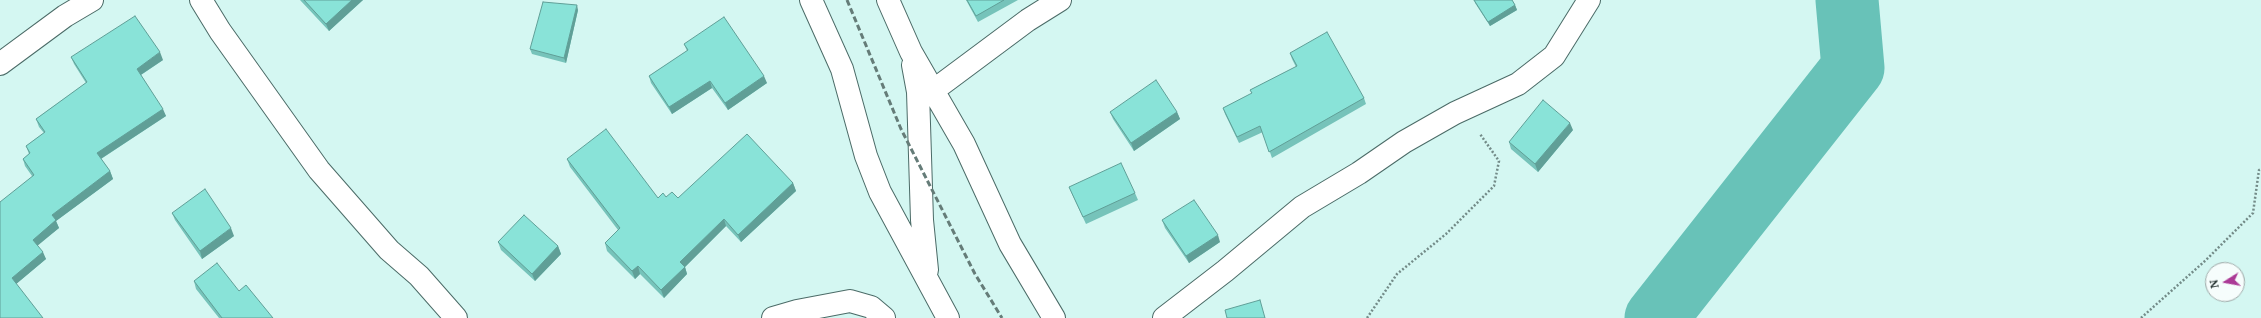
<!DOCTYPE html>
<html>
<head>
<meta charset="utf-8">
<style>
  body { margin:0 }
  #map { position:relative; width:2261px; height:318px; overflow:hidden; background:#d4f7f2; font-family:"Noto Serif",serif }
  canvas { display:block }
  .north { position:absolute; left:2205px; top:262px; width:40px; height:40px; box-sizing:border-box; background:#f6fdfc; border:1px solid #9fa9a8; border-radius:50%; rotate:259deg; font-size:11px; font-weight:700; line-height:16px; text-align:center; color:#1d2b29 }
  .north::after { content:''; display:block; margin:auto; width:14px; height:18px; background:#ab3a96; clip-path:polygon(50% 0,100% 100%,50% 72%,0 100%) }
</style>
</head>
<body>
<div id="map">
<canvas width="2261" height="318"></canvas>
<div class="north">N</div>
</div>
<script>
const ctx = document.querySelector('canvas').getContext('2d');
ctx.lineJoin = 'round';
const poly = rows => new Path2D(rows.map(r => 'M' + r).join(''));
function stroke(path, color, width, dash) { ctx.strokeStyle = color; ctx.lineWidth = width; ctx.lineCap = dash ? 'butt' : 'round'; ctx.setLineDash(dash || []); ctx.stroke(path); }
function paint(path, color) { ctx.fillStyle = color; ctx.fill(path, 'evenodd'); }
stroke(poly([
  [1656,318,1853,68,1847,0]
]), '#68c2b8', 63);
const minor = poly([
  [201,0,220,31,319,170,389,250,419,276,456,318],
  [811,0,842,69,866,156,880,192,948,318],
  [888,0,911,52,964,144,1010,244,1054,318],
  [0,64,65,16,92,0],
  [913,65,918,92,922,220,927,270],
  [934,90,1028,20,1060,0],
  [773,318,797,311,850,301,871,307,884,318],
  [1164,318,1225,271,1302,207,1359,173,1404,142,1455,113,1518,84,1554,56,1589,0]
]);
stroke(minor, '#4b6b67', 24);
stroke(poly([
  [1367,318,1397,274,1446,234,1494,186,1499,161,1480,134],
  [2141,318,2206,260,2253,213,2259,170,2261,169]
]), '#738b88', 2.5, [2, 2]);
stroke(minor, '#fff', 22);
stroke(poly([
  [847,0,901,129,975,274,1002,318]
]), '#657c78', 3, [6, 3]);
paint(poly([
  [300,0,363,0,329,31],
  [966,0,1018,0,978,22],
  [1474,0,1512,0,1515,5,1517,10,1490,26,1475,3],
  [578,10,566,63,532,54,530,49],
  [684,44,767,83,728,110,712,88,672,114,651,83,649,76,687,51],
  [1290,53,1364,98,1366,104,1272,158,1263,132,1239,143,1225,114,1223,108,1252,94,1250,90,1296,67,1292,59],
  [71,57,163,60,141,75,166,116,101,159,110,171,113,179,56,221,59,228,37,245,46,259,16,284,0,318,32,176,25,166,23,159,29,154,26,146,44,133,39,127,36,119,86,83,74,64],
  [1110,112,1177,112,1180,119,1134,151,1113,119],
  [1573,130,1538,172,1511,149,1509,142],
  [567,159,658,198,666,197,678,198,793,183,796,191,741,242,726,226,685,267,687,274,664,298,640,274,635,279,607,251,605,243,618,230,570,167],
  [1069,187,1135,193,1138,200,1086,224,1072,194],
  [172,213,234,236,202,259,175,220],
  [1162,220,1220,242,1189,263,1165,228],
  [498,242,558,246,561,254,535,281,501,250],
  [194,281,239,291,273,318,219,318,196,289]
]), '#76c3ba');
paint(poly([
  [352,0,363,0,329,31,326,24],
  [577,5,578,10,566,63,564,58],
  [1515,5,1517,10,1490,26,1488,22],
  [160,52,163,60,139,76,137,69],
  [764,76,767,83,728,110,725,103],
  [710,81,712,88,672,114,669,107],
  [163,109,166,116,99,160,97,153],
  [1177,112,1180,119,1134,151,1131,143],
  [1570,123,1573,130,1538,172,1535,164],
  [110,171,113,179,56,221,59,228,36,247,33,240,52,215],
  [793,183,796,191,741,242,738,235],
  [724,219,726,226,685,267,687,274,664,298,661,290,680,262],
  [231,228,234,236,202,259,200,251],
  [1218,235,1220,242,1189,263,1186,256],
  [558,246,561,254,535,281,532,274],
  [43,252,46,259,15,285,12,278],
  [638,266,640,274,635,279,632,271]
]), '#609f97');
const building = poly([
  [304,0,352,0,326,24,304,0],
  [967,0,1004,0,976,16,967,0],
  [1474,0,1512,0,1515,5,1488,22,1474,0],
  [543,2,577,5,564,58,530,49,543,2],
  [135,16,160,52,137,69,163,109,97,153,110,171,52,215,56,220,33,240,43,252,12,278,43,318,0,318,0,202,34,175,23,159,30,153,26,146,45,132,36,119,87,82,71,57,135,16],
  [724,17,764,76,725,103,710,81,669,107,649,76,688,50,684,44,724,17],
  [1327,32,1364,98,1269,152,1260,126,1237,137,1223,108,1252,93,1250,90,1297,66,1290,53,1327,32],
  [1156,80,1177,112,1131,143,1110,112,1156,80],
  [1543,100,1570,123,1535,164,1509,142,1543,100],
  [606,129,658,198,663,193,666,197,672,192,678,198,747,134,793,183,738,235,724,219,680,262,685,267,661,290,638,266,632,271,605,243,620,228,567,159,606,129],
  [1121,163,1135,193,1083,217,1069,187,1121,163],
  [205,189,231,228,200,251,172,213,205,189],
  [1194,200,1218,235,1186,256,1162,220,1194,200],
  [524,215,558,246,532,274,498,242,524,215],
  [217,263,239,291,246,285,273,318,222,318,194,281,217,263],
  [1260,300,1265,318,1227,318,1225,310,1260,300]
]);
paint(building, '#89e3d8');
stroke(building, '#609f97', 1);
</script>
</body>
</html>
